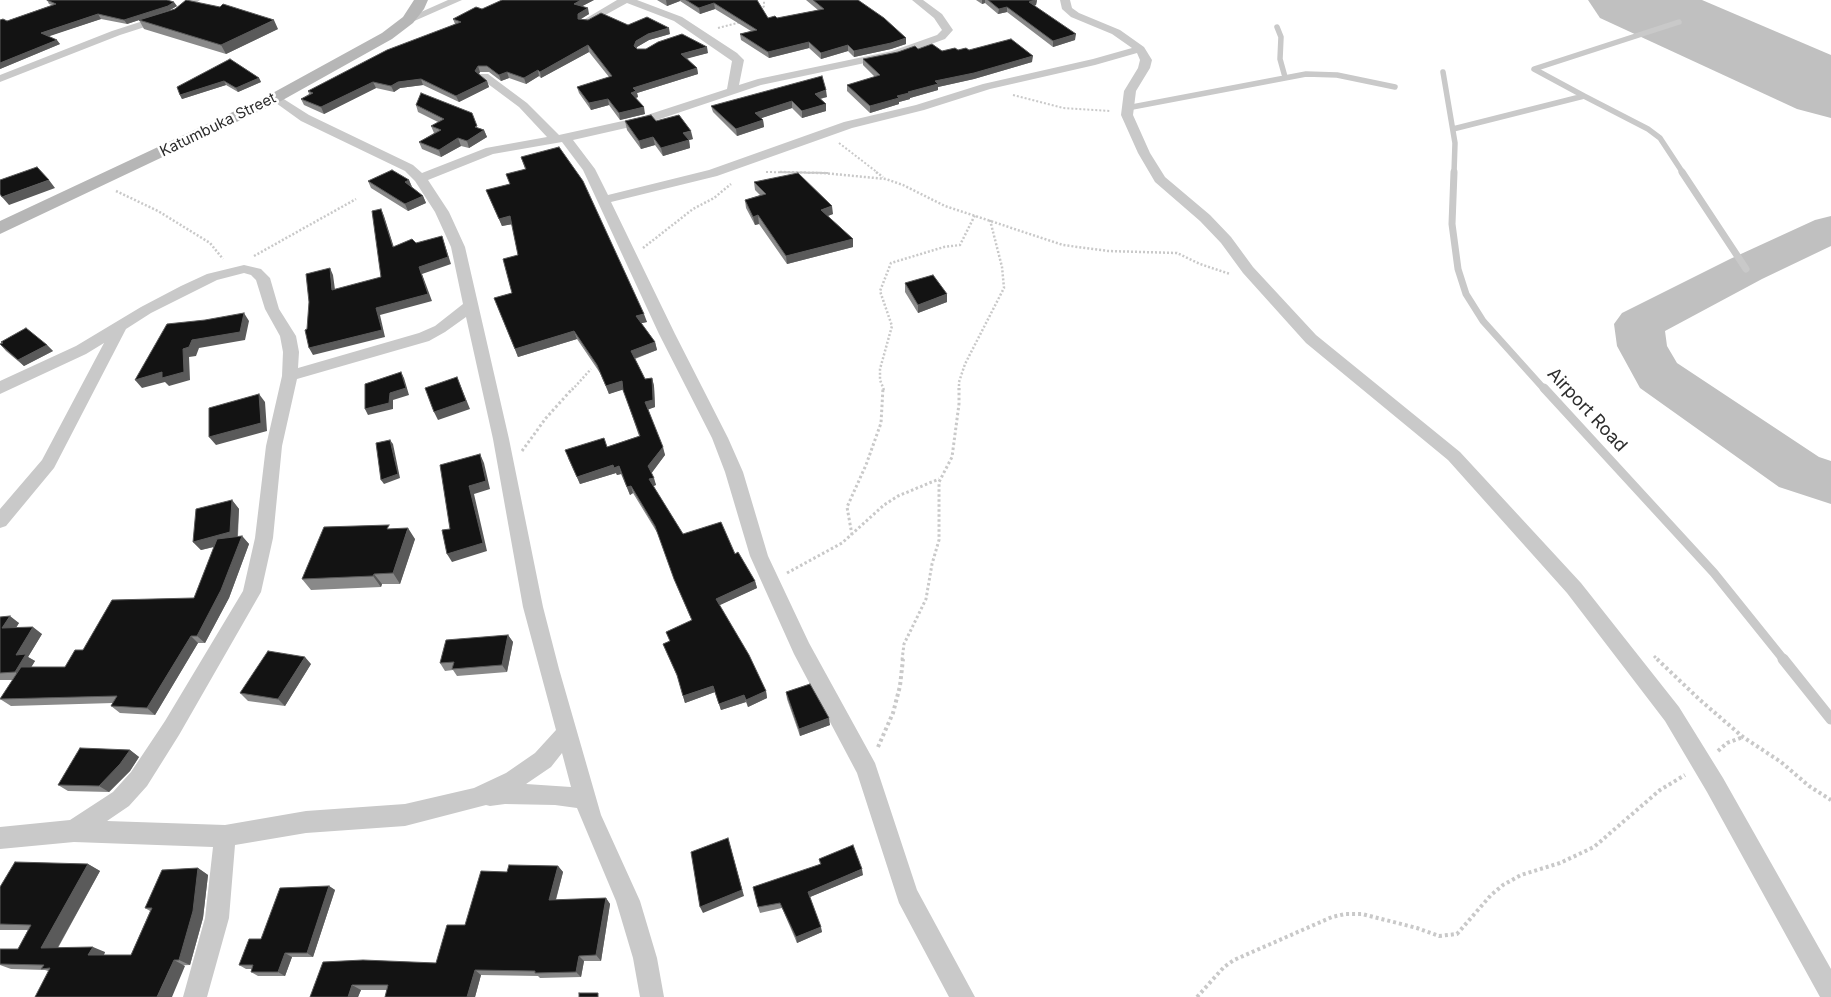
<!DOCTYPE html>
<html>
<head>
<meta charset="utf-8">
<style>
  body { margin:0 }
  canvas { display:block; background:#fff }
</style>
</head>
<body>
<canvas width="1831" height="997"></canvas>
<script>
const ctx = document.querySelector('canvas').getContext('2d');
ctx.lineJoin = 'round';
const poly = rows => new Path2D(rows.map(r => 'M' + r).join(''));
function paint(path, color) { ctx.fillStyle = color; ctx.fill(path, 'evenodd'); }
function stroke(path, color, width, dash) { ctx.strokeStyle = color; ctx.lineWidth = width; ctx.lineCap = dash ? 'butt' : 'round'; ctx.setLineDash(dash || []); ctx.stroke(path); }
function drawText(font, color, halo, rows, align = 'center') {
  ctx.font = font + ' Inter,sans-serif'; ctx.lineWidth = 5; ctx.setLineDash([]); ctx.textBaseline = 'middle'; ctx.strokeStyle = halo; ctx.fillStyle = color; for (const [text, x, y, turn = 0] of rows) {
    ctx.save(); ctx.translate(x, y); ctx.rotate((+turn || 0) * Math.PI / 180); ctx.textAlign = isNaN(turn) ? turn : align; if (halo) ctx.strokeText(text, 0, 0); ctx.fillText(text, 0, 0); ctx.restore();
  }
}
paint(poly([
  [1831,216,1831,246,1762,279,1665,331,1667,346,1677,363,1819,457,1831,461,1831,504,1779,487,1640,388,1617,346,1614,324,1622,313,1730,259,1815,220,1831,216]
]), '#c0c0c0');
paint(poly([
  [1588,0,1702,0,1831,55,1831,118,1797,109,1600,18,1588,0]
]), '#c0c0c0');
stroke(poly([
  [761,11,764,6,764,0],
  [718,28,741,22],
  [1013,95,1063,108,1110,111],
  [839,143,878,173],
  [766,172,828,173]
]), '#c9c9c9', 2, [2, 2]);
stroke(poly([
  [780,172,823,173,886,179,903,185,945,206,1063,245,1108,251,1177,253,1200,264,1230,274],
  [876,172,883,177],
  [116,191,158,211,210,243,223,259],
  [643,248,693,209,714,198,731,184],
  [254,256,356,199],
  [572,390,591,369],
  [884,390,880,380,880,369,892,326,880,291,891,263,944,247,960,245,975,215],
  [959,390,959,382,965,364,1004,288,1002,267,990,220]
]), '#c9c9c9', 2.5, [2, 2]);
stroke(poly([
  [522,451,546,418,573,388],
  [852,535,847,507,866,465,881,423,883,388],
  [787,573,842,543,884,505,898,496,939,479],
  [1654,656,1658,660],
  [902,660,904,644,926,599,932,564,939,540,939,482,952,457,959,404,959,388]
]), '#c9c9c9', 3, [2.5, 2.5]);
stroke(poly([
  [1657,659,1700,700,1743,737,1781,762,1809,786,1831,800],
  [878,747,893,713,900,686,903,659],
  [1718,751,1727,743,1743,737],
  [1197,997,1224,967,1234,960,1332,917,1345,914,1362,914,1417,928,1439,936,1457,934,1491,895,1503,885,1521,875,1560,863,1594,847,1660,790,1685,775]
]), '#c9c9c9', 4, [3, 3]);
stroke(poly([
  [1277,27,1281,37,1280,59,1285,77],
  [1443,72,1455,143,1454,173],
  [1584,96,1648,129,1660,138,1683,173],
  [1127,108,1306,74,1337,75,1395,87],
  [1453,129,1584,96,1534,69,1679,22]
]), '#c9c9c9', 5.5);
stroke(poly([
  [1454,172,1452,224,1458,269,1466,294,1483,321,1545,390],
  [1682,172,1746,269]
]), '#c9c9c9', 7);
stroke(poly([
  [1544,388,1714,573,1784,660]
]), '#c9c9c9', 9);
stroke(poly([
  [1783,659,1831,719]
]), '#c9c9c9', 11);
paint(poly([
  [188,0,200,0,179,16,120,35,0,82,0,75,112,31,171,12,188,0],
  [448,0,462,0,412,22,408,23,403,20,448,0],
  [617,0,637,0,682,17,737,53,744,60,739,85,758,79,892,51,937,35,942,30,934,18,912,0,923,0,942,14,953,30,945,39,898,56,761,85,648,123,573,140,595,169,608,195,709,170,844,122,916,105,983,84,1093,59,1132,48,1112,34,1071,17,1062,9,1060,0,1070,0,1072,8,1079,13,1120,30,1144,47,1152,60,1150,68,1136,91,1133,115,1150,153,1165,177,1210,215,1231,237,1253,267,1316,335,1460,452,1581,583,1679,707,1723,778,1831,969,1831,997,1820,997,1707,792,1665,721,1567,593,1448,460,1306,343,1243,273,1221,243,1200,221,1155,182,1138,153,1121,115,1124,91,1138,68,1140,60,1137,53,1095,65,990,89,924,110,852,128,717,176,611,202,675,334,728,438,743,472,768,556,809,643,875,763,917,890,975,997,949,997,899,903,857,773,794,654,750,556,725,472,712,438,659,334,583,170,562,142,493,154,428,180,449,212,465,247,509,439,543,607,559,669,601,815,640,901,657,958,664,997,640,997,633,958,616,901,577,808,555,805,505,804,490,806,486,805,405,826,306,833,235,845,229,918,207,997,183,997,205,918,213,847,74,842,0,849,0,827,70,820,113,792,131,772,165,721,243,591,255,538,266,446,282,376,283,352,280,336,265,309,256,280,251,275,244,273,217,280,151,313,126,329,54,468,6,526,0,528,0,509,42,460,104,343,86,354,0,394,0,381,76,346,141,307,181,286,207,274,244,265,261,269,270,278,279,309,296,336,299,352,298,368,419,333,435,326,463,304,451,247,435,212,415,181,405,171,301,121,269,98,271,96,279,96,309,115,413,165,422,173,486,148,547,137,519,107,480,78,478,76,480,74,488,74,527,103,559,135,641,117,727,89,732,61,674,21,627,3,589,24,581,24,580,22,617,0],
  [466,317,493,439,523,607,556,730,535,753,506,773,474,788,405,804,306,811,225,825,107,821,129,806,147,786,179,735,261,592,273,538,282,446,297,379,429,341,445,332,466,317],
  [562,753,571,787,526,784,551,767,562,753]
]), '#c9c9c9');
paint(poly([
  [414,0,428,0,424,9,413,23,392,39,281,101,0,234,0,221,269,95,382,33,403,17,414,0]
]), '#b6b6b6');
paint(poly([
  [47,0,177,6,170,10,278,29,226,54,144,29,139,20,127,24,101,19,48,36,60,44,0,69,0,20,7,21,52,5,49,4],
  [594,0,582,6,589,14,581,19,628,25,670,34,649,40,637,47,637,49,708,53,687,58,697,68,698,74,637,93,638,97,636,98,645,114,620,120,609,105,591,110,579,93,577,87,609,77,589,52,541,78,539,76,526,84,509,78,501,81,489,72,480,72,479,74,487,81,489,87,459,102,423,85,400,88,394,92,376,88,324,114,304,105,301,99,309,94,308,91,455,24,453,19,482,9],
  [657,0,757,0,768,18,777,18,818,10,806,0,858,0,906,38,906,44,891,49,854,57,848,51,821,59,809,48,769,58,741,40,740,34,751,31,715,9,700,14,680,1,667,6],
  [976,0,1037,0,1036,5,1034,6,1075,40,1053,47,1007,12,998,14,985,3,982,4],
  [918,49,942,51,969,50,1032,62,974,79,938,87,938,90,910,98,910,99,899,102,899,104,870,113,847,91,847,85,875,77,863,65,863,59],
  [230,59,259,78,261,82,238,92,226,85,182,99,180,95],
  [827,97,820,99,826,104,826,111,802,118,792,108,761,118,763,120,764,127,737,136,713,112,711,106],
  [416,105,484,130,487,137,469,148,461,146,441,157,422,149,419,142,434,133,431,126,438,122,418,112],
  [625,121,656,121,693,139,689,140,690,148,663,156,655,145,641,149,627,130],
  [521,157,647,322,641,323,655,342,657,350,635,359,645,379,652,378,654,386,655,407,648,409,665,455,651,473,656,485,653,486,683,534,735,554,755,581,757,588,719,605,766,691,767,698,748,707,746,702,721,710,715,692,685,703,678,678,663,644,670,641,666,632,692,621,677,586,658,534,633,493,630,495,621,474,617,475,616,473,580,484,568,458,607,447,639,436,623,389,609,394,600,373,577,339,518,357,494,298,512,293,518,255,512,224,502,226,486,190,510,184,525,169],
  [409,180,412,187,423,196,426,203,408,211,371,188,368,181],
  [754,182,833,214,828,216,853,239,853,247,787,264,759,224,755,225,746,208,745,200,760,195,755,190],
  [905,283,947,302,918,313,905,292],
  [1,342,47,345,53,351,24,366,6,351,0,344,2,343],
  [232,500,239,509,238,536,242,536,249,544,229,598,205,643,198,643,155,715,120,713,111,706,113,703,11,706,0,699,13,680,0,680,0,617,19,623,16,628,42,634,28,657,35,661,31,667,65,667,83,650,194,598,214,547,201,550,193,542],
  [391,529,415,539,400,584,382,584,381,587,311,590,302,579],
  [508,635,513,642,507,672,457,676,453,670,445,671,440,663],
  [311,664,285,706,248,701,240,693],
  [786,692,830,725,800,736,787,699],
  [130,750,139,757,130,771,109,792,68,791,58,785],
  [819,859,863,875,810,897,822,932,797,943,782,908,760,913,758,907,820,864],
  [88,864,100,871,58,948,105,952,104,955,131,955,150,911,145,908,198,868,208,875,203,918,190,965,48,971,45,970,11,969,0,965,0,949,18,949,28,930,0,930,0,887],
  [558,866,563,872,556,900,606,898,610,904,601,961,584,961,581,977,540,978,538,976,481,975,475,997,385,997,387,990,361,990,358,997,310,997,436,963,507,872],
  [329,886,335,890,313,957,292,957,285,976,258,976,251,972,252,969,246,969,239,965,261,939]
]), '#898989');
paint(poly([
  [581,0,594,0,575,10,574,4],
  [666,0,680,0,680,1,667,6],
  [982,0,985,0,985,3,982,4],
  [1037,0,1036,5,1028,7,1029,2],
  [174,2,177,6,170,10,127,24,124,20],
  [714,3,715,9,700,14,699,8],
  [1007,7,1007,12,998,14,999,9],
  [588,8,589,14,579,20,578,19,578,14],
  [98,14,101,19,44,38,41,33],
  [274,20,278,29,226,54,221,45],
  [669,28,670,34,649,40,637,47,635,52,634,46,636,41,648,34],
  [1076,34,1075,40,1053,47,1053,41],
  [906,38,906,44,891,49,854,57,854,51],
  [57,40,60,44,0,69,0,63],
  [809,42,809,48,769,58,768,52],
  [588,45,589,52,541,78,540,72],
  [848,45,848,51,821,59,821,53],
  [707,47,708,53,682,60,681,54],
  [1033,56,1032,62,974,79,938,87,938,90,910,98,910,99,899,102,899,104,870,113,870,106,935,81],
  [478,66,480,72,477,77,475,71],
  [697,68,698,74,637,93,638,97,633,99,631,93,633,88],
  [538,70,539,76,526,84,524,78],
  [507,72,509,78,501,81,499,75],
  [259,78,261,82,238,92,236,88],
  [421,79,423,85,400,88,394,92,391,86,398,82],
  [224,81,226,85,182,99,180,95],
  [487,81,489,87,459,102,456,96],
  [373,82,376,88,324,114,321,107],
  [826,90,827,97,815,100,815,94],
  [608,99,609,105,591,110,589,103],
  [792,101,792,108,756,120,755,113],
  [826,104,826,111,802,118,802,111],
  [644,107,645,114,620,120,619,113],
  [763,120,764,127,737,136,736,129],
  [484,130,487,137,469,148,467,141],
  [691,131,693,139,689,140,690,148,663,156,661,148,683,133],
  [653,137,655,145,641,149,639,141],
  [458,138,461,146,441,157,439,150],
  [49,180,55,188,9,205,2,197],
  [409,180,412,187,405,182],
  [423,196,426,203,408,211,405,204],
  [832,206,833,214,822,218,821,210],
  [381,209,384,216,396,254,393,247],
  [758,215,759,224,755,225,753,217],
  [510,216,513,224,502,226,499,219],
  [442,236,451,264,422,274,432,301,380,315,385,337,313,355,309,348,419,267],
  [853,239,853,247,787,264,786,256],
  [330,268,333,275,336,297,332,290],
  [947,294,947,302,918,313,918,305],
  [244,313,249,321,245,340,199,348,196,356,189,357,190,380,169,386,165,382,142,388,135,380,183,349,192,340],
  [644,314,647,322,638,324,636,316],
  [574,331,577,339,518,357,515,349],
  [655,342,657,350,633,359,631,351],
  [47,345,53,351,24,366,18,360],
  [401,372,404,378,409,395,393,400,393,409,368,415,365,409,390,393],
  [457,377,470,409,438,420,434,412],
  [652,378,654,386,655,407,647,410,645,402],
  [622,381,625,389,609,394,606,386],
  [259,394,265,402,267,431,216,445,209,437],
  [390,440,393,444,400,478,384,484,381,480],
  [663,447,665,455,651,474,648,466],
  [480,454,484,463,490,489,474,494,487,551,452,562,447,554],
  [613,465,616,473,580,484,577,477],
  [619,466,621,474,617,475,614,468],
  [654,478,656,485,651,487,649,479],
  [631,486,633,493,630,495,627,487],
  [232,500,239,509,237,541,201,550,193,542],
  [408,528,415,539,400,584,393,573],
  [242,536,249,544,229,598,205,643,197,636],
  [374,574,382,584,381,587,373,576],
  [755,581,757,588,718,606,716,599],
  [10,616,19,623,11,635,2,628],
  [33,627,42,634,28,657,35,661,24,679,15,672,16,655],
  [508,635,513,642,507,672,502,665],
  [191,636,198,643,155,715,147,708],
  [305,657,311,664,285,706,278,699],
  [713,686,715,692,685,703,683,696],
  [766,691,767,698,748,707,746,700],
  [744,695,746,702,721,710,719,704],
  [829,718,830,725,800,736,799,729],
  [130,750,139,757,130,771,109,792,99,786],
  [728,838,744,896,703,913,700,907],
  [88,864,100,871,54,954,41,948],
  [558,866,563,872,554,906,549,900],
  [198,868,208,875,203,918,190,965,179,960],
  [862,869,863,875,810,897,808,892],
  [329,886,335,890,313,957,307,953],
  [606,898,610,904,601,961,596,955],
  [821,927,822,932,797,943,796,937],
  [93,947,105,952,101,961,88,955],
  [285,953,292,957,285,976,278,972],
  [579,956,584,961,581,977,576,972],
  [174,960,185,966,172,997,157,997],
  [475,970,481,975,475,997,467,997],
  [352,985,361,990,358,997,348,997]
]), '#5a5a5a');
const building = poly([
  [47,0,167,0,174,2,168,6,124,20,98,14,41,33,57,40,0,63,0,20,3,19,7,21,56,4,47,0],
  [186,0,220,7,223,4,274,20,221,45,139,20,175,9,186,0],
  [502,0,581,0,574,4,588,8,578,14,578,19,588,20,601,13,628,25,647,17,669,28,648,34,636,41,634,46,637,49,646,49,658,42,682,34,707,47,681,54,697,68,633,88,636,91,631,93,644,107,619,113,608,99,589,103,577,87,612,76,588,45,540,72,538,70,524,78,507,72,499,75,487,66,478,66,475,71,487,81,456,96,421,79,398,82,391,86,373,82,321,107,301,99,313,93,308,91,387,50,461,22,453,19,476,7,482,9,502,0],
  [686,0,757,0,768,18,775,16,777,18,824,9,813,0,858,0,884,18,906,38,891,43,854,51,848,45,821,53,809,42,768,52,740,34,757,30,714,3,699,8,686,0],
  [988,0,1035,0,1029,2,1076,34,1053,41,1007,7,999,9,988,0],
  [1011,39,1033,56,974,73,935,81,938,84,908,92,909,93,897,96,899,98,870,106,847,85,880,75,863,59,898,52,915,46,918,49,932,44,942,51,955,48,958,50,966,48,969,50,1011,39],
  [230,59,259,78,236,88,224,81,180,95,177,87,230,59],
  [822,76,826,90,815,94,826,104,802,111,792,101,755,113,763,120,736,129,711,106,822,76],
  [421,93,472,113,477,126,475,127,484,130,467,141,458,138,439,150,419,142,441,130,431,126,444,119,416,105,421,93],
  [651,115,656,121,679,115,691,131,683,133,689,140,661,148,653,137,639,141,625,121,651,115],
  [559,147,583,181,644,314,636,316,655,342,631,351,645,379,652,378,653,400,645,402,663,447,648,466,654,478,649,479,683,534,721,522,735,554,738,552,755,581,716,599,749,655,766,691,746,700,744,695,719,704,713,686,683,696,677,675,663,644,670,641,666,632,692,620,674,579,655,526,631,486,627,487,619,466,614,468,613,465,577,477,565,450,604,438,607,447,640,436,623,390,622,381,606,386,597,365,574,331,515,349,494,298,512,293,503,259,518,255,510,216,499,219,486,190,510,184,506,174,526,169,521,157,559,147],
  [37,167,49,180,2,197,0,194,0,180,37,167],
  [392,170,409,180,405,182,423,196,405,204,368,181,392,170],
  [798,173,832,206,821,210,853,239,786,256,758,215,753,217,745,200,766,194,754,182,798,173],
  [381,209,393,247,412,239,416,243,442,236,448,257,419,267,428,294,376,308,382,330,309,348,305,330,307,329,309,302,306,274,330,268,332,290,381,277,372,211,381,209],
  [933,275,947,294,918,305,905,283,933,275],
  [244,313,240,332,192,340,189,347,183,349,184,372,162,378,162,372,135,380,167,324,205,320,244,313],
  [26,328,47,345,18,360,0,344,3,343,1,342,26,328],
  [401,372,406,388,390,393,389,403,365,409,365,384,401,372],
  [457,377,466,401,434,412,425,388,457,377],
  [259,394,261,423,209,437,209,408,259,394],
  [390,440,398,474,381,480,376,443,390,440],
  [480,454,486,481,469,486,483,543,447,554,442,530,450,529,440,465,480,454],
  [232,500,230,532,193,542,196,509,232,500],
  [389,525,387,529,408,528,393,573,374,574,373,576,302,579,324,527,389,525],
  [242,536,221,590,197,636,191,636,147,708,111,706,117,696,0,699,21,667,65,667,75,650,83,650,112,600,194,598,217,539,242,536],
  [10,616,2,628,33,627,16,655,26,654,15,672,0,673,0,617,10,616],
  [508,635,502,665,452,669,454,662,440,663,446,640,508,635],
  [268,651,305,657,278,699,240,693,268,651],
  [810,684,829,718,799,729,786,692,810,684],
  [80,748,130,750,120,764,99,786,58,785,80,748],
  [728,838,742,890,700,907,691,852,728,838],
  [853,845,862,869,808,892,821,927,796,937,780,903,758,907,753,887,821,864,819,859,853,845],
  [15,862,88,864,41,948,93,947,88,955,131,955,152,908,145,908,162,870,198,868,193,911,179,960,174,960,157,997,35,997,50,968,41,969,44,965,0,964,0,949,18,949,31,925,0,924,0,887,15,862],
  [509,865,558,866,549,900,606,898,596,955,579,956,576,972,535,973,535,971,475,970,467,997,385,997,388,985,352,985,348,997,310,997,323,962,363,960,436,963,447,925,465,925,481,871,507,872,509,865],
  [329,886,307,953,285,953,278,972,251,972,253,965,239,965,249,939,261,939,280,888,329,886],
  [579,993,598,993,598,997,579,997,579,993]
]);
paint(building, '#131313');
stroke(building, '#5a5a5a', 1);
drawText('15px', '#2c2c2c', '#fff', [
  ["Katumbuka Street",218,125,-26]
]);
drawText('18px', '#2c2c2c', '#fff', [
  ["Airport Road",1587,410,47]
]);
</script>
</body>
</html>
